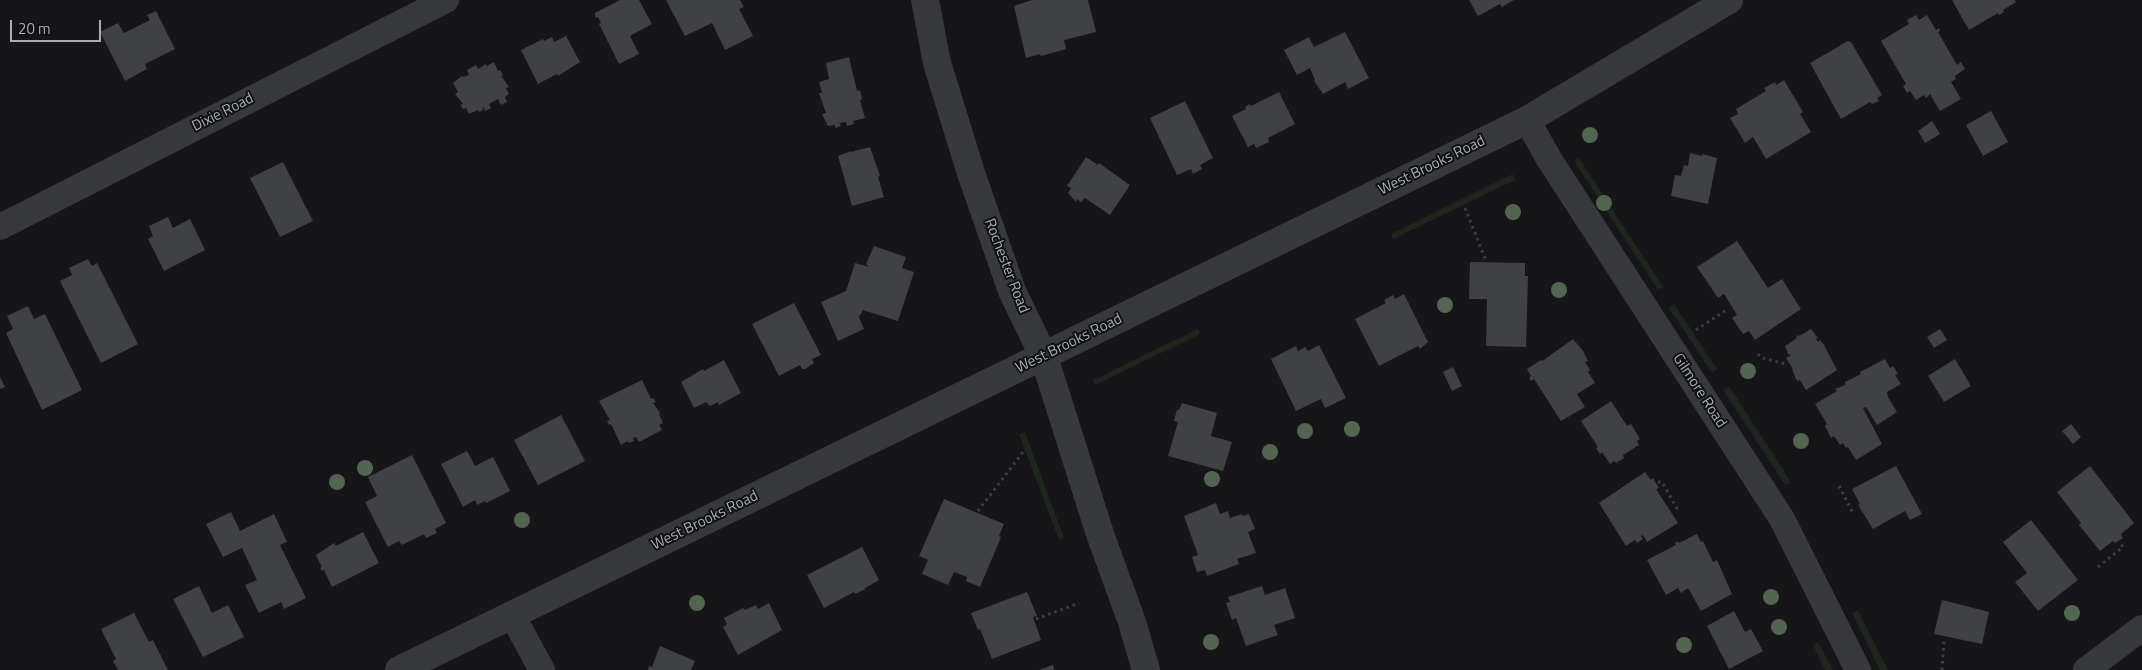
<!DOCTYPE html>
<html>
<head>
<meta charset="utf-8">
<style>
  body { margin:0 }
  #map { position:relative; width:2142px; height:670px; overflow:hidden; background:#161618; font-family:"Titillium Web",sans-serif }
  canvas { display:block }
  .scale { position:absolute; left:10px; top:20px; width:91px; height:22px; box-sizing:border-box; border:2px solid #a7afb9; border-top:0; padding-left:6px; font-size:15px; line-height:18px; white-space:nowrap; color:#a7afb9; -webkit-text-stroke:4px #111113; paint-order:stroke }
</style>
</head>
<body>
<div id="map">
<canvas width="2142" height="670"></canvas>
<div class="scale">20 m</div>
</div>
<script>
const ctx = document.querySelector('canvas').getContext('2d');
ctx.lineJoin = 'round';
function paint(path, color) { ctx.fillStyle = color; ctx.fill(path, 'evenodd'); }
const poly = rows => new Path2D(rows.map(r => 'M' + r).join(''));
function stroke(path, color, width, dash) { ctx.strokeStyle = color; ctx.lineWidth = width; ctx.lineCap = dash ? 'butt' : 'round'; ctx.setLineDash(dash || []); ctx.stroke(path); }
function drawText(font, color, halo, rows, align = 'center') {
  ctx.font = font + ' "Titillium Web",sans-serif'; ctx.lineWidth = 4; ctx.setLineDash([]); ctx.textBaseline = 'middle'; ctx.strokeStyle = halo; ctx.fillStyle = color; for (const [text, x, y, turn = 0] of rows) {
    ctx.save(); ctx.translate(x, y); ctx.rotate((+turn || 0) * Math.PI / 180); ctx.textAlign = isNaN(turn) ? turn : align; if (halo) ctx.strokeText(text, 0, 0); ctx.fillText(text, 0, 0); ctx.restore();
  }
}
paint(poly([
  [1579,158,1663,287,1658,290,1574,161],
  [1513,174,1515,180,1393,239,1391,234],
  [1674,304,1717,369,1712,373,1669,308],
  [1198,329,1200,334,1095,385,1093,380,1097,378,1098,379,1107,373],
  [1729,386,1791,482,1785,485,1723,390],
  [1025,432,1064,538,1059,540,1019,434],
  [1858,610,1888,670,1880,670,1852,613],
  [1818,642,1833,670,1825,670,1813,645]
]), '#1e261d');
paint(poly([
  [620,0,639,0,652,24,630,36,639,54,619,64,599,24,601,23,598,17,596,18,595,15,595,13],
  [666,0,740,0,744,7,739,9,753,36,725,50,712,23,685,36],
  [1032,0,1088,0,1096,32,1064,40,1066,49,1041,56,1040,54,1026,58,1014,6],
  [1469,0,1514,0,1502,7,1500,4,1478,16],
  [1952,0,2015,0,2016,2,2003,10,2004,12,1999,15,1998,13,1969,30],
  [156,11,175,49,145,64,147,69,125,81,100,32,118,23,124,33,150,20,147,15],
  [1916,15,1919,20,1927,15,1936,30,1939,28,1940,31,1938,32,1957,65,1961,62,1965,69,1955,76,1956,79,1951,82,1961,99,1940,111,1930,94,1926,98,1924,95,1916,100,1910,91,1907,93,1903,86,1906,84,1881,41,1909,24,1907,20],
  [1345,32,1369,78,1348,89,1345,82,1323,94,1314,81,1315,80,1310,68,1297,75,1284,50,1309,37,1314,47],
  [566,36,580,62,558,76,557,74,538,84,521,50,543,39,544,41,552,37,554,42],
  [1848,41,1851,42,1882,95,1877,98,1879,101,1872,104,1870,102,1841,119,1810,63],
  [849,57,857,91,860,90,862,99,860,100,865,118,853,121,854,124,847,126,846,122,840,123,841,126,835,128,835,125,828,126,822,114,826,113,819,93,822,93,819,82,829,79,826,63],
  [494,62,498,71,500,70,503,75,501,76,509,87,506,88,509,94,505,97,507,102,501,105,498,99,489,104,491,108,485,111,483,106,483,110,479,112,478,110,469,114,466,108,463,109,460,105,463,104,455,94,458,92,453,83,462,76,463,77,469,75,467,70,476,65,478,69,486,64,487,66],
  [1784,80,1803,112,1800,114,1811,132,1766,159,1753,137,1745,143,1730,118,1738,114,1736,109,1766,91,1764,88,1775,82,1776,85],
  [1279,92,1295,124,1268,138,1269,142,1256,148,1254,144,1248,147,1232,116,1246,109,1245,107,1250,104,1251,106],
  [1185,101,1213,158,1200,165,1202,169,1193,174,1191,169,1177,175,1150,118],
  [1991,111,2008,142,1983,156,1966,125],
  [1932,121,1940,134,1925,143,1918,131],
  [870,147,880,176,878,177,884,197,852,206,838,156,851,151,851,152],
  [1690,153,1702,156,1702,154,1717,158,1708,204,1671,196,1675,175,1681,176,1684,165,1688,166],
  [1086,157,1098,165,1099,163,1130,185,1110,215,1085,198,1081,202,1077,199,1076,202,1068,193,1071,188,1067,186],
  [283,162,313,221,280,237,250,178],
  [168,217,173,228,190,219,205,250,164,271,148,239,153,236,149,226],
  [1737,241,1768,288,1782,279,1801,309,1755,340,1749,331,1743,334,1732,318,1737,315,1724,294,1718,298,1697,267],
  [874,246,906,257,902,268,914,272,898,321,863,310,859,317,864,329,838,341,821,302,846,291,855,263,869,267,866,264],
  [88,259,92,266,97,263,138,344,101,363,60,281,72,275,69,268],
  [1470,262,1525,263,1525,276,1528,276,1526,347,1486,346,1487,299,1469,299],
  [1404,294,1428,342,1420,349,1418,346,1379,366,1355,319,1386,303,1384,300,1393,295,1395,299],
  [794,303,821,355,812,359,814,363,805,369,802,369,800,365,779,376,752,324],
  [28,306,34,319,45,314,82,390,42,410,6,333,13,329,7,316],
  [1811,329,1818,338,1816,339,1818,342,1820,340,1824,345,1837,370,1806,390,1800,380,1798,381,1796,379,1792,369,1793,369,1786,358,1791,355,1788,354,1785,346,1797,338,1796,337,1798,335,1799,336],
  [1940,329,1947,340,1934,348,1927,337],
  [1573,339,1583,351,1588,361,1585,362,1590,370,1588,372,1595,383,1577,394,1585,407,1561,421,1534,379,1531,381,1529,378,1531,376,1527,369,1541,360,1542,361],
  [1319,345,1346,398,1325,408,1321,399,1296,411,1271,359,1296,346,1298,351,1305,347,1308,351],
  [1885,359,1890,368,1893,366,1898,374,1895,375,1901,384,1887,392,1888,397,1897,412,1877,425,1866,407,1863,408,1882,444,1856,460,1848,447,1846,448,1843,443,1840,445,1834,436,1831,438,1825,426,1827,424,1815,404,1837,391,1835,389,1845,385,1845,382,1861,374,1860,372],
  [1955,359,1971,386,1944,402,1928,376],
  [724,360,741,393,719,405,718,402,710,406,706,402,694,408,681,382,703,369,704,371],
  [1453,367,1462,386,1452,391,1443,372],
  [0,377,5,387,0,389],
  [642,380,651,399,653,398,656,402,653,403,660,413,659,414,663,423,659,425,662,430,639,442,636,437,633,438,634,441,629,443,628,441,621,445,611,424,609,425,607,421,610,420,599,401],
  [1611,401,1627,426,1631,424,1640,439,1637,441,1639,445,1623,455,1624,458,1616,463,1614,461,1610,464,1602,452,1600,454,1596,448,1598,447,1581,421],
  [1182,403,1217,413,1211,436,1232,442,1223,471,1168,456,1178,422,1174,421,1177,410,1179,410],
  [561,415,585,461,538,485,514,440],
  [2071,424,2081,437,2073,444,2062,431],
  [467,451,475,466,493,457,510,491,486,503,485,501,477,505,475,500,463,507,441,464],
  [412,455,446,523,435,529,437,533,426,538,424,534,402,545,399,541,388,547,365,502,377,496,368,477],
  [1896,466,1922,514,1910,520,1905,511,1873,529,1858,505,1860,504,1852,489],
  [2090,466,2134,523,2121,534,2123,538,2115,543,2113,541,2100,551,2079,525,2081,523,2057,492],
  [1645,472,1651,480,1653,478,1659,488,1656,489,1678,523,1647,542,1643,535,1641,536,1643,539,1637,543,1635,540,1626,546,1599,503],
  [944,499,1004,524,999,536,1001,537,980,587,966,581,967,577,954,572,948,585,922,574,928,560,919,556],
  [1216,503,1220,514,1228,511,1230,518,1242,514,1243,516,1249,514,1255,529,1248,532,1256,553,1237,559,1239,564,1207,576,1205,570,1197,572,1192,557,1198,555,1184,516],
  [231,512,240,531,274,514,287,542,280,545,306,598,284,609,281,602,259,613,245,585,257,580,242,548,223,557,206,524],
  [2031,520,2078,580,2038,611,2015,582,2027,573,2003,542],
  [363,532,379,563,332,587,324,570,322,571,320,568,322,567,316,555,334,543,336,546],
  [1697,534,1701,542,1703,541,1713,562,1717,560,1732,594,1701,611,1688,588,1681,593,1678,588,1666,595,1647,560,1676,545,1675,543,1678,541,1679,543],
  [862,547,879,580,865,588,865,589,855,594,854,592,824,608,807,575],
  [199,586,212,613,228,605,244,637,203,657,173,599],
  [1262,586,1265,595,1285,588,1295,618,1274,625,1278,635,1246,646,1236,618,1232,620,1226,603,1230,602,1228,597],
  [1027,592,1037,616,1033,617,1041,640,992,659,980,629,978,630,971,613],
  [1942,600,1989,612,1982,644,1934,634],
  [769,603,782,630,738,655,723,627,727,624,724,618,743,608,745,610,756,605,758,609],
  [1734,611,1745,632,1751,629,1763,651,1729,669,1707,626],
  [134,613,149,642,153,640,168,670,118,670,113,661,116,659,101,629],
  [660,646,695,661,691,670,648,670,649,666,652,667],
  [1053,665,1054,670,1039,670]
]), '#404145');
stroke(poly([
  [1465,208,1486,261],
  [1696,330,1728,309],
  [1758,354,1762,358,1786,364],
  [1658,482,1662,482,1679,512],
  [1839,486,1854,515],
  [978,511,1023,452],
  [2098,567,2123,547,2120,543],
  [1036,619,1079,603],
  [1942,670,1944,640]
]), '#3c4044', 3, [2.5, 4]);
stroke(poly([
  [1527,120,1549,159,1782,519,1858,670],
  [0,227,446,0],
  [512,615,542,670],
  [2086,670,2142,628]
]), '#37393d', 26);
stroke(poly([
  [925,0,937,63,971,173,1012,291,1044,357,1100,534,1132,622,1146,670],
  [399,670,1527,120,1729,0]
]), '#37393d', 28);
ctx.fillStyle = '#516550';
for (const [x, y] of [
  [1590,135],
  [1604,203],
  [1513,212],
  [1559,290],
  [1445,305],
  [1748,371],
  [1352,429],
  [1305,431],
  [1801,441],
  [1270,452],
  [365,468],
  [1212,479],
  [337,482],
  [522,520],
  [1771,597],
  [697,603],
  [2072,613],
  [1779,627],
  [1211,642],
  [1684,645]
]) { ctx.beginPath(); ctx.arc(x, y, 8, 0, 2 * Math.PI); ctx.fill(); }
drawText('15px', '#a7afb9', '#111113', [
  ["Dixie Road",223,113,-27],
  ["West Brooks Road",1432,166,-26],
  ["Rochester Road",1006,266,69],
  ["West Brooks Road",1069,344,-26],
  ["Gilmore Road",1699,391,57],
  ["West Brooks Road",705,521,-26]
]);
</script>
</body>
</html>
